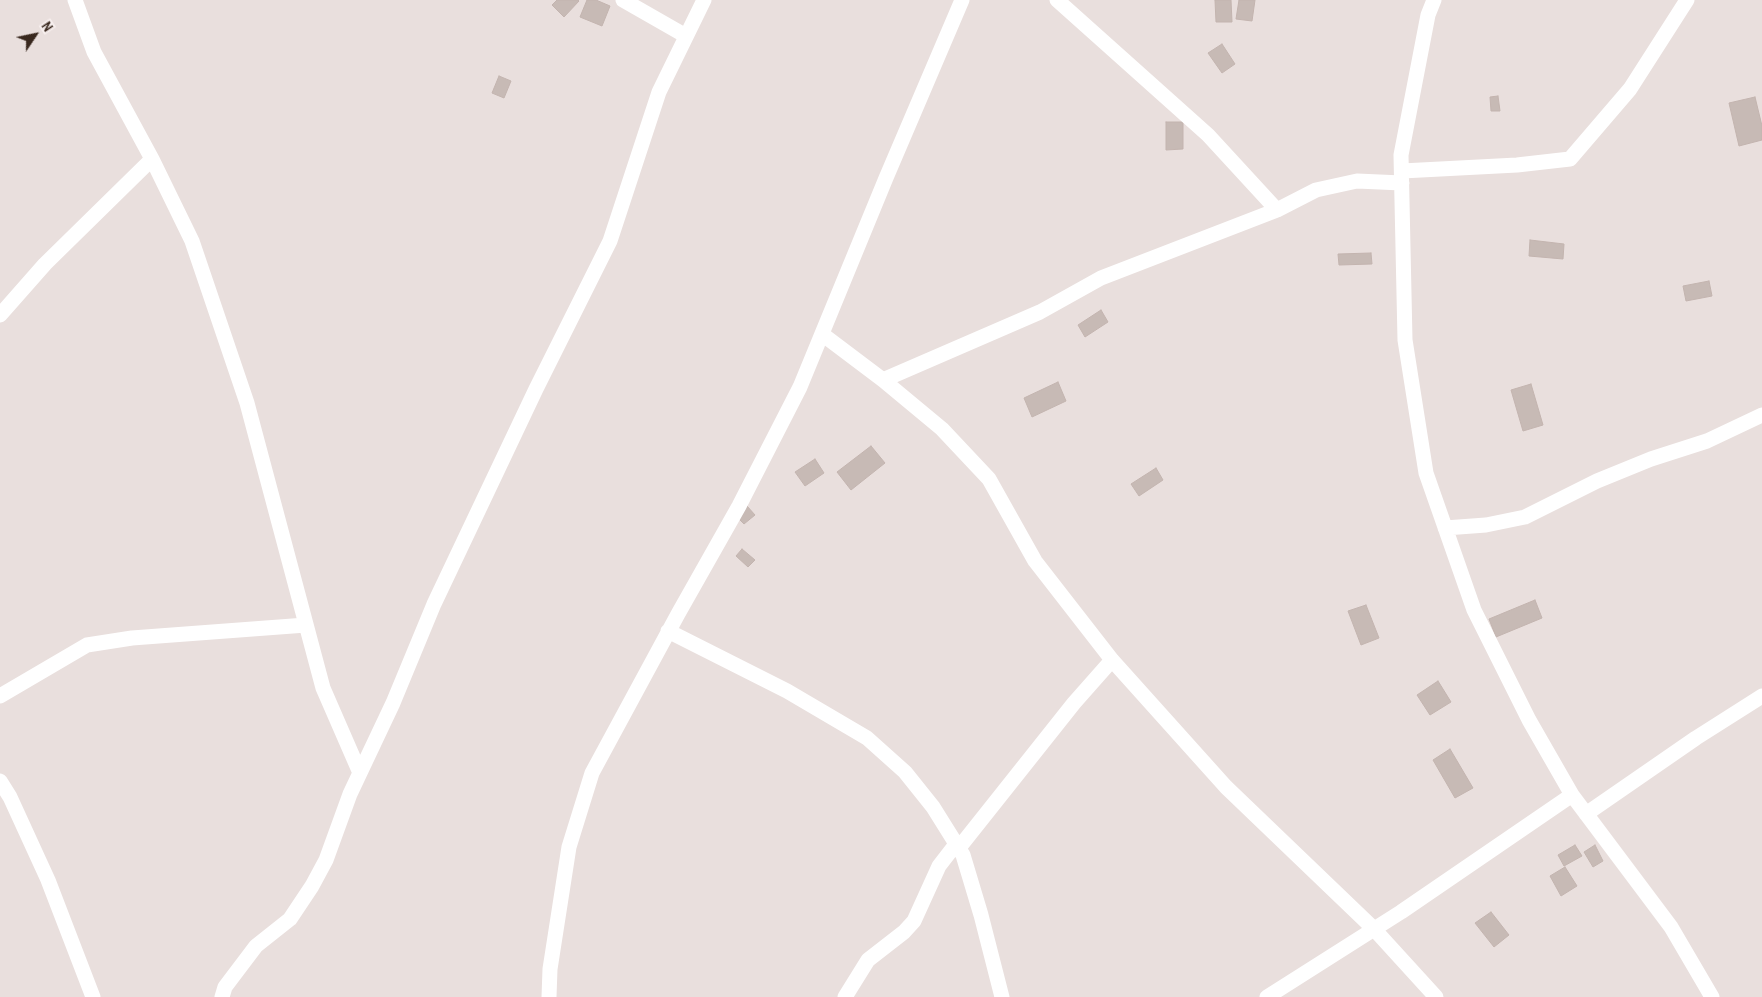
<!DOCTYPE html>
<html>
<head>
<meta charset="utf-8">
<style>
  body { margin:0 }
  #map { position:relative; width:1762px; height:997px; overflow:hidden; background:#e9dfdd; font-family:"Archivo Narrow",sans-serif }
  canvas { display:block }
  .north { position:absolute; left:10px; top:10px; width:50px; height:50px; -webkit-text-stroke:4px #f6eeed; paint-order:stroke; rotate:56deg; font-size:14px; font-weight:700; line-height:20px; text-align:center; color:#39281e }
  .north::after { content:''; display:block; margin:auto; width:18px; height:22px; background:#39281e; clip-path:polygon(50% 0,100% 100%,50% 72%,0 100%) }
</style>
</head>
<body>
<div id="map">
<canvas width="1762" height="997"></canvas>
<div class="north">N</div>
</div>
<script>
const ctx = document.querySelector('canvas').getContext('2d');
ctx.lineJoin = 'round';
function paint(path, color) { ctx.fillStyle = color; ctx.fill(path, 'evenodd'); }
const poly = rows => new Path2D(rows.map(r => 'M' + r).join(''));
function stroke(path, color, width, dash) { ctx.strokeStyle = color; ctx.lineWidth = width; ctx.lineCap = dash ? 'butt' : 'round'; ctx.setLineDash(dash || []); ctx.stroke(path); }
const building = poly([
  [557,0,578,0,579,1,564,17,552,5,557,0],
  [587,0,596,0,610,6,602,26,580,17,587,0],
  [1215,0,1231,0,1232,22,1216,22,1215,0],
  [1239,0,1255,0,1252,21,1236,19,1239,0],
  [1222,44,1235,64,1222,73,1208,53,1222,44],
  [499,76,511,81,504,98,492,93,499,76],
  [1498,96,1500,111,1491,111,1490,97,1498,96],
  [1755,97,1762,126,1762,140,1739,146,1729,103,1755,97],
  [1166,122,1183,122,1183,149,1166,150,1166,122],
  [1530,240,1564,244,1563,259,1529,256,1530,240],
  [1371,253,1372,264,1339,265,1338,254,1371,253],
  [1709,281,1712,296,1686,301,1683,286,1709,281],
  [1101,310,1108,322,1085,337,1078,325,1101,310],
  [1058,382,1066,401,1032,417,1024,398,1058,382],
  [1531,384,1543,425,1523,431,1511,390,1531,384],
  [871,446,885,463,851,490,837,472,871,446],
  [815,459,824,473,805,486,795,472,815,459],
  [1156,468,1163,480,1139,496,1131,484,1156,468],
  [747,506,755,515,744,524,736,516,747,506],
  [742,549,755,560,748,567,736,556,742,549],
  [1535,600,1542,618,1496,637,1489,619,1535,600],
  [1366,605,1379,638,1361,645,1348,611,1366,605],
  [1438,681,1451,702,1430,715,1417,695,1438,681],
  [1450,749,1473,788,1455,798,1433,760,1450,749],
  [1575,845,1582,856,1564,866,1558,855,1575,845],
  [1595,845,1603,861,1593,867,1584,852,1595,845],
  [1565,867,1577,886,1561,896,1550,876,1565,867],
  [1491,912,1509,935,1494,947,1475,923,1491,912]
]);
paint(building, '#c7bab5');
stroke(building, '#c3b4af', 1);
stroke(poly([
  [75,0,94,52,152,159,192,241,247,403,323,688,360,773],
  [623,0,686,36],
  [1057,0,1208,135,1277,210],
  [1434,0,1428,15,1401,155,1405,340,1426,473,1474,610,1529,720,1572,795,1671,927,1712,997],
  [1402,171,1517,165,1570,159,1630,89,1687,0],
  [0,315,45,264,152,159],
  [822,334,883,380,942,429,989,479,1035,561,1112,660,1226,787,1374,929,1436,997],
  [883,380,1040,312,1101,278,1277,210,1316,190,1357,181,1402,183],
  [1445,528,1486,525,1525,517,1597,481,1651,459,1707,441,1762,415],
  [668,631,787,691,867,738,905,772,933,807,963,855,981,915,1002,997],
  [0,696,87,645,132,638,306,625],
  [0,781,10,797,48,880,93,997],
  [1586,814,1696,738,1762,696],
  [958,849,1074,703,1112,660],
  [222,997,225,987,256,946,290,919,312,886,326,860,350,794,393,703,434,604,536,389,610,241,659,92,704,0],
  [549,997,550,969,569,847,592,773,678,614,739,506,800,387,886,178,962,0],
  [845,997,868,960,904,932,914,921,939,866,956,844],
  [1267,997,1401,912,1572,795]
]), '#fff', 15);
</script>
</body>
</html>
